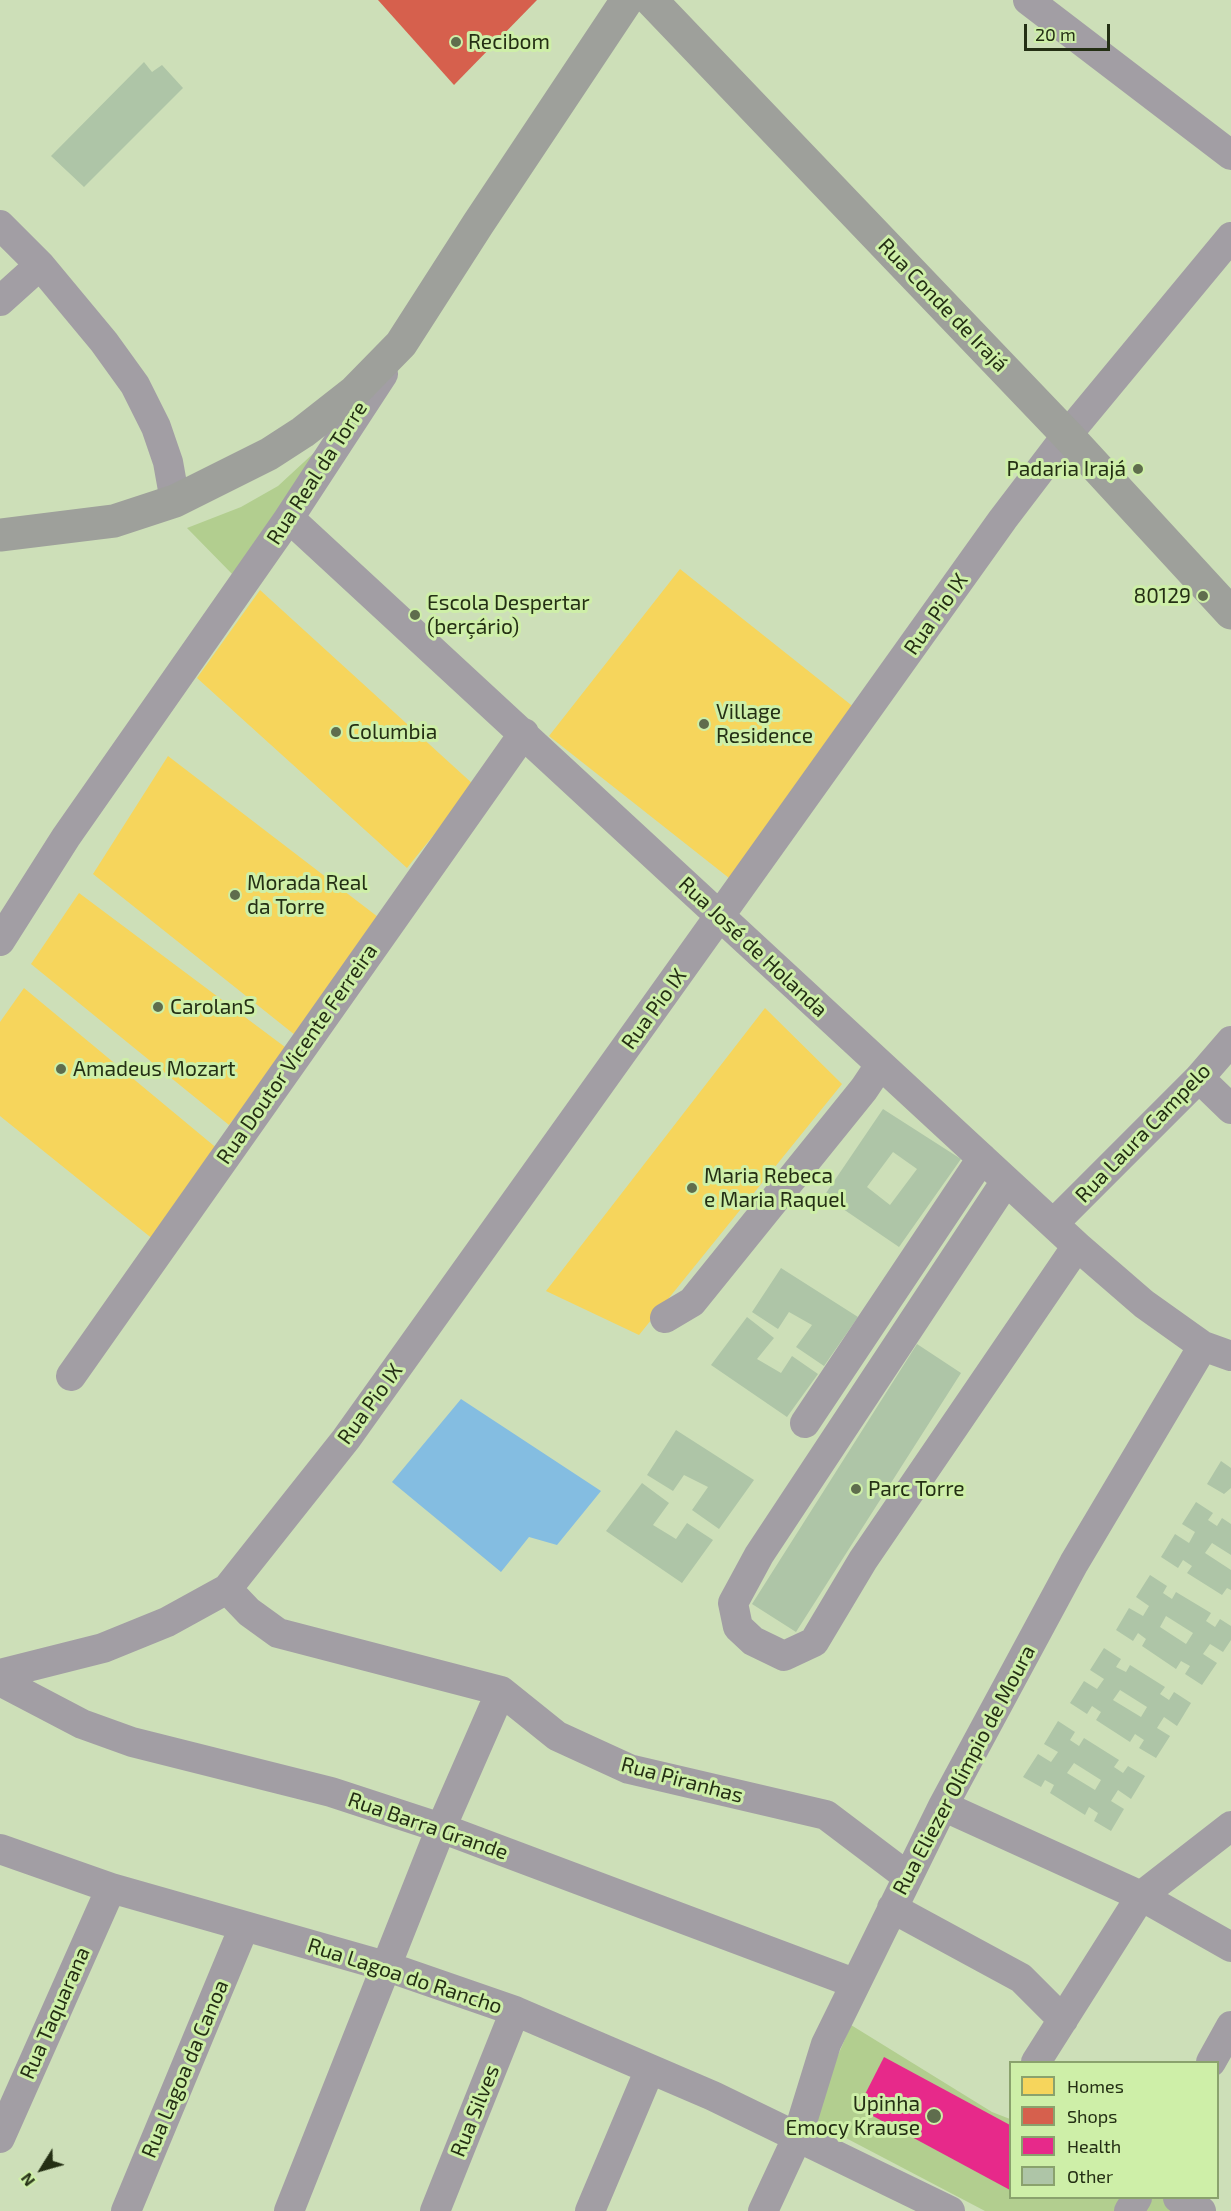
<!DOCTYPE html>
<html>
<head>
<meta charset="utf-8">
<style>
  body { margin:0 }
  #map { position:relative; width:1231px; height:2211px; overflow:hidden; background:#cddfb8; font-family:"Exo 2",sans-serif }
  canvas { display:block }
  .legend { position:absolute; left:1009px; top:2061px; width:210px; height:138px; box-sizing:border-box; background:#ceefa8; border:2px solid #8aa26d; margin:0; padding:8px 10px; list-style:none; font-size:18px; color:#242f14 }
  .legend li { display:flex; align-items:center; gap:12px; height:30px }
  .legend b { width:30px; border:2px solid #8aa26d }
  .north { position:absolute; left:12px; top:2139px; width:60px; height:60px; -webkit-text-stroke:4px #ceefa8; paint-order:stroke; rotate:233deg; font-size:16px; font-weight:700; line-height:24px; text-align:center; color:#242f14 }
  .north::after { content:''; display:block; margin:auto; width:21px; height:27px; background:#242f14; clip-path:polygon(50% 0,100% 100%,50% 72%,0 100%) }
  .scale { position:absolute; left:1024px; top:24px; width:86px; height:27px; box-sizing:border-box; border:3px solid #242f14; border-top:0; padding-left:8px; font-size:18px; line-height:21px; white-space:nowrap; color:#242f14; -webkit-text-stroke:4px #ceefa8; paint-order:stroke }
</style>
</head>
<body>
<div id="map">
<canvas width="1231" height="2211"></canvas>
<ul class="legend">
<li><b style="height:16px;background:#f6d55c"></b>Homes</li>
<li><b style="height:16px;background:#d6604d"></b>Shops</li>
<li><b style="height:16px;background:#e7298a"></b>Health</li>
<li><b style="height:16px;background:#aec5a7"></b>Other</li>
</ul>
<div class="north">N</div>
<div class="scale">20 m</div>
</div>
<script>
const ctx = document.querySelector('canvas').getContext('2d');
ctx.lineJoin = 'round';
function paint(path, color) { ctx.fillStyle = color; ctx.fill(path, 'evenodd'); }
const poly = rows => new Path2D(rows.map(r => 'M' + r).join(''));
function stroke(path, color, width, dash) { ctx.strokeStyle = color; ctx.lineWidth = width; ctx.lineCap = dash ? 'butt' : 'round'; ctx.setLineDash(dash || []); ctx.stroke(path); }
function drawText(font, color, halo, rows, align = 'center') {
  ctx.font = font + ' "Exo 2",sans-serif'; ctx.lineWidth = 6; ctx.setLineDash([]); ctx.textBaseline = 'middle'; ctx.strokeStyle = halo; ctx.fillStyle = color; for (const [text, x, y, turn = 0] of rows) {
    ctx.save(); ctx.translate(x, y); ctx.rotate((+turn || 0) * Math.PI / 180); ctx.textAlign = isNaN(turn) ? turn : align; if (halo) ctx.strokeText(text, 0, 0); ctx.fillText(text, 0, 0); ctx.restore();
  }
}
paint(poly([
  [330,438,236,578,187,528,241,507,278,486],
  [851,2025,992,2112,1010,2119,1010,2198,1161,2198,1185,2211,985,2211,823,2126,817,2120,817,2104]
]), '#b2ce8f');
paint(poly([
  [461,1399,601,1491,557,1545,529,1537,501,1572,392,1482]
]), '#84bde1');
paint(poly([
  [680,569,860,712,729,878,549,736],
  [260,590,474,785,407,868,197,678],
  [168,756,378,917,300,1039,93,874],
  [79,893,289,1050,229,1125,31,964],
  [24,988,219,1150,154,1240,0,1116,0,1022],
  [765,1008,842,1084,639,1335,546,1291]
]), '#f6d55c');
paint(poly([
  [378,0,537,0,454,85]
]), '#d6604d');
paint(poly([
  [884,2057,1010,2125,1010,2190,858,2108]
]), '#e7298a');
paint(poly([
  [144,62,152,72,162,65,183,88,84,187,51,156],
  [883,1109,961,1159,899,1247,824,1196],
  [893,1152,917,1169,890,1205,867,1187],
  [781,1268,858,1317,824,1366,796,1347,812,1325,789,1312,778,1329,752,1312],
  [747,1317,774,1338,757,1359,781,1373,792,1356,818,1374,787,1417,711,1365],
  [917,1344,961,1373,796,1632,752,1604],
  [676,1430,754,1480,719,1529,692,1510,708,1487,684,1475,673,1491,647,1475],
  [1221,1461,1231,1468,1231,1488,1224,1494,1207,1484],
  [642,1483,669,1503,653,1525,676,1539,687,1523,713,1540,682,1583,606,1531],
  [1196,1502,1213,1513,1208,1520,1217,1526,1222,1518,1231,1524,1231,1555,1212,1543,1205,1553,1231,1570,1231,1590,1227,1588,1222,1595,1187,1573,1192,1566,1183,1560,1178,1568,1161,1557,1175,1534,1189,1543,1195,1532,1182,1524],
  [1150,1575,1167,1586,1163,1593,1172,1599,1176,1592,1211,1613,1206,1621,1215,1627,1220,1619,1231,1626,1231,1640,1223,1652,1210,1644,1203,1654,1217,1663,1202,1685,1185,1674,1190,1666,1181,1661,1176,1669,1142,1646,1146,1639,1138,1633,1133,1641,1116,1630,1129,1608,1143,1616,1149,1606,1136,1597],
  [1166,1616,1193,1633,1186,1644,1160,1627],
  [1104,1648,1121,1659,1116,1667,1126,1672,1130,1665,1165,1687,1160,1694,1169,1700,1174,1692,1191,1703,1177,1726,1164,1717,1157,1728,1170,1736,1156,1758,1139,1748,1144,1740,1135,1734,1130,1742,1096,1720,1101,1712,1092,1706,1087,1714,1070,1703,1084,1681,1097,1689,1104,1679,1090,1670],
  [1120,1690,1147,1707,1141,1717,1113,1700],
  [1058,1721,1075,1732,1070,1740,1079,1746,1084,1738,1119,1760,1114,1767,1123,1773,1128,1766,1145,1776,1131,1799,1118,1790,1111,1801,1124,1809,1111,1831,1094,1821,1098,1813,1089,1807,1085,1815,1050,1793,1054,1785,1045,1780,1041,1787,1023,1777,1038,1754,1051,1762,1058,1752,1044,1744],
  [1074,1763,1101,1780,1095,1790,1067,1773]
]), '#aec5a7');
stroke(poly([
  [1028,0,1231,155],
  [0,225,40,265,104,342,135,385,156,427,168,462,175,501],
  [0,301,40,265],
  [289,518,1077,1246,1144,1304,1203,1346,1231,1356],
  [0,941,66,837,289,518,383,374],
  [1199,1078,1231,1109],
  [1006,1181,759,1555,733,1603,738,1627,753,1641,784,1656,814,1642,863,1560,1077,1246],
  [1054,1223,1199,1078,1231,1041],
  [665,1318,692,1302,864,1089,880,1065],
  [71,1376,524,733],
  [805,1423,982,1158],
  [227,1589,249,1612,278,1633,501,1691,557,1736,629,1769,826,1815,908,1877],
  [0,1674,103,1648,167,1622,227,1589,346,1439,1003,519,1067,435,1231,237],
  [0,1681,82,1724,132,1742,331,1792,441,1828,854,1983],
  [943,1806,1141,1896,1231,1947],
  [0,1849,111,1888,385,1966,515,2011,713,2096,950,2211],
  [892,1908,1021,1978,1063,2020],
  [1036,2062,1141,1896,1231,1826],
  [1211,2062,1231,2026],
  [0,2138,111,1888],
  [1178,2198,1201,2211],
  [126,2211,244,1927],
  [289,2211,441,1828,501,1691],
  [435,2211,515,2011],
  [590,2211,650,2069],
  [763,2211,797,2138,826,2044,943,1806,1074,1563,1203,1346],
  [1129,2211,1137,2198]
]), '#a29ea4', 30);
stroke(poly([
  [651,0,1067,435,1231,613],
  [0,535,114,521,175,501,269,454,303,432,354,392,401,344,478,224,627,0]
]), '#9ea09b', 33);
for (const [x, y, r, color] of [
  [456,42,6,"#5f6d4d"],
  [1138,469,6,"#5f6d4d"],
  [1203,596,6,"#5f6d4d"],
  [415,615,6,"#5f6d4d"],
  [704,724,6,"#5f6d4d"],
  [336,732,6,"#5f6d4d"],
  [235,895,6,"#5f6d4d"],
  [158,1007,6,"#5f6d4d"],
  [61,1069,6,"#5f6d4d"],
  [692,1188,6,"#5f6d4d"],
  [856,1489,6,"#5f6d4d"],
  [934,2116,8,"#5f6d4d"]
]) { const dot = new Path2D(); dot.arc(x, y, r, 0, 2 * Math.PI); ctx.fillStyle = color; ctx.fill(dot); stroke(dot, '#ceefa8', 2); }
drawText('21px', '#242f14', '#ceefa8', [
  ["Recibom",468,42],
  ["Padaria Irajá",1126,469,"right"],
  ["80129",1191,596,"right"],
  ["Escola Despertar",427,603],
  ["(berçário)",427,627],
  ["Village",716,712],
  ["Residence",716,736],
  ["Columbia",348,732],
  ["Morada Real",247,883],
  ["da Torre",247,907],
  ["CarolanS",170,1007],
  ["Amadeus Mozart",73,1069],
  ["Maria Rebeca",704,1176],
  ["e Maria Raquel",704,1200],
  ["Parc Torre",868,1489],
  ["Upinha",920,2104,"right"],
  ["Emocy Krause",920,2128,"right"]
], 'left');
drawText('21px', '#242f14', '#ceefa8', [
  ["Rua Conde de Irajá",943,305,46],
  ["Rua Real da Torre",317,473,-57],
  ["Rua Pio IX",936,614,-55],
  ["Rua José de Holanda",753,947,43],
  ["Rua Pio IX",654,1009,-54],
  ["Rua Doutor Vicente Ferreira",297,1054,-55],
  ["Rua Laura Campelo",1143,1133,-46],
  ["Rua Pio IX",370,1404,-54],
  ["Rua Eliezer Olímpio de Moura",964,1770,-62],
  ["Rua Piranhas",682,1780,15],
  ["Rua Barra Grande",428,1826,19],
  ["Rua Lagoa do Rancho",405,1976,18],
  ["Rua Taquarana",55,2013,-66],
  ["Rua Lagoa da Canoa",185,2069,-67],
  ["Rua Silves",475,2111,-68]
]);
</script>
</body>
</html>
